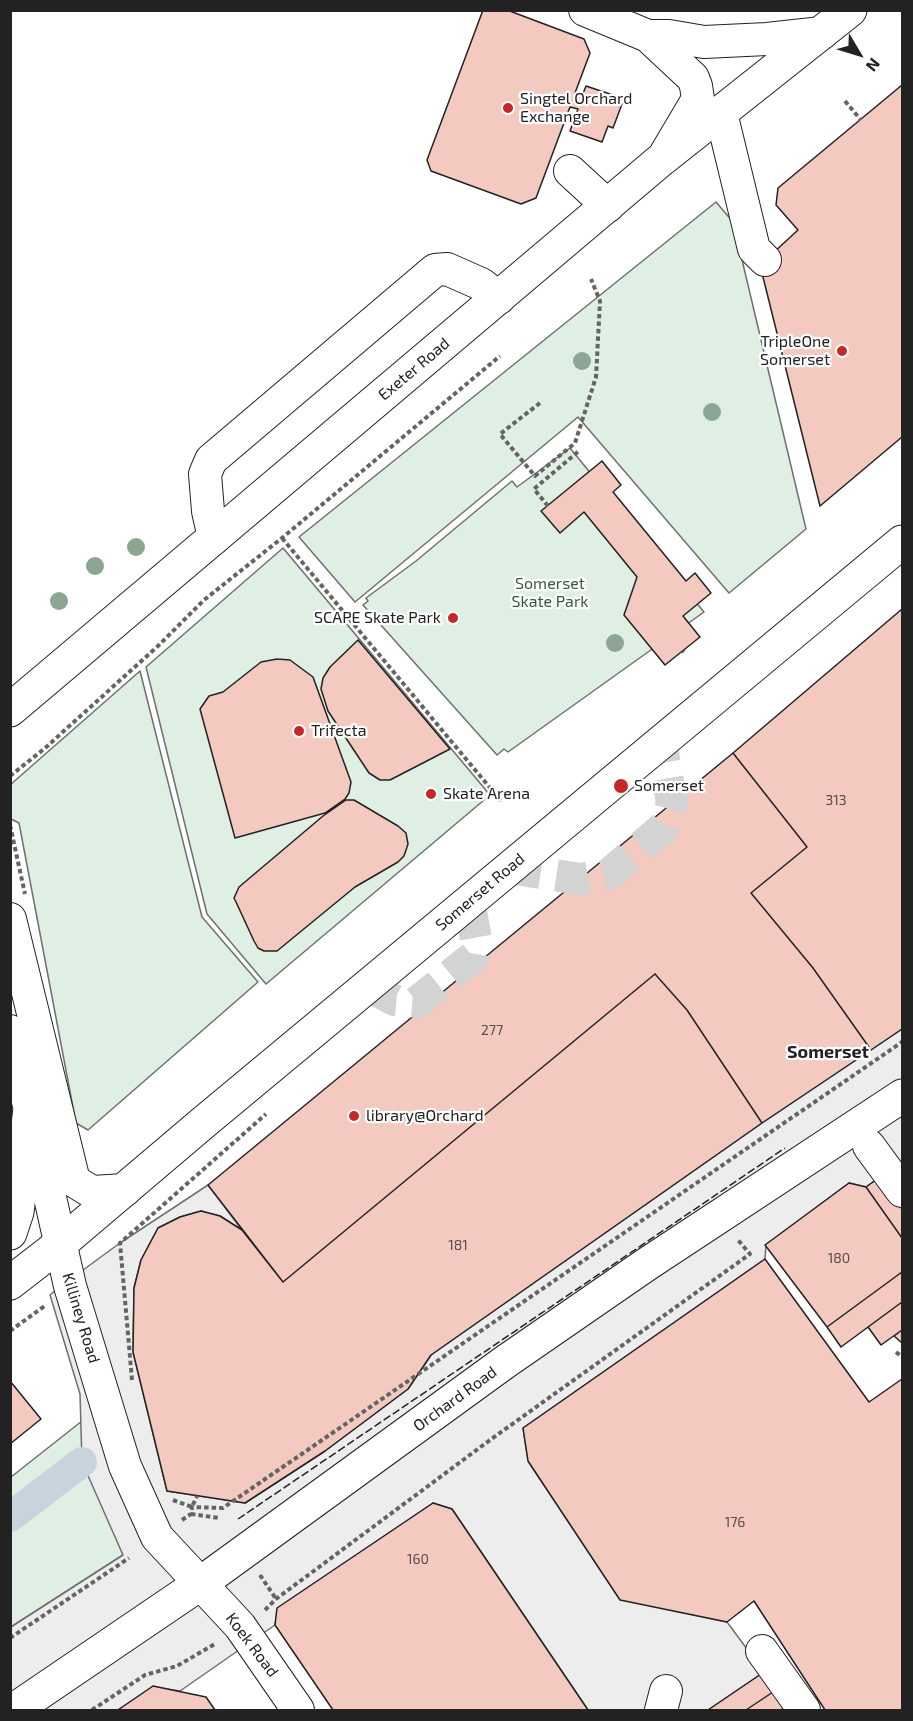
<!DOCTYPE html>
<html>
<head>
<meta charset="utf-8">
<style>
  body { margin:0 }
  #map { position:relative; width:913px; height:1721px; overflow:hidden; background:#fff; font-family:"Exo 2",sans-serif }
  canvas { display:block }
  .frame { position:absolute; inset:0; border:12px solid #222; pointer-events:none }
  .north { position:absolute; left:829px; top:24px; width:60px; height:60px; -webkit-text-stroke:4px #fff; paint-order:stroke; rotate:128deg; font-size:16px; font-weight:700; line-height:24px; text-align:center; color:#222 }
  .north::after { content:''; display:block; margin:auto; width:21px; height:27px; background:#222; clip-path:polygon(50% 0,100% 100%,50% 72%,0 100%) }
</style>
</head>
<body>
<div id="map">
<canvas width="913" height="1721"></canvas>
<div class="frame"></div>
<div class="north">N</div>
</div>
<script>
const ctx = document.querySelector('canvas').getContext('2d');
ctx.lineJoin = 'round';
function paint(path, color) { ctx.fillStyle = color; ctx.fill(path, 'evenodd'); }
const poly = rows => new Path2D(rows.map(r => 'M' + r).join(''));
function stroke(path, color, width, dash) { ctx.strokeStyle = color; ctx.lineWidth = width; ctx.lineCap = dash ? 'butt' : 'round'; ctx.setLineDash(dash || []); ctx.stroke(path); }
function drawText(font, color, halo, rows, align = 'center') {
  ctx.font = font + ' "Exo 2",sans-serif'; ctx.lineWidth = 4.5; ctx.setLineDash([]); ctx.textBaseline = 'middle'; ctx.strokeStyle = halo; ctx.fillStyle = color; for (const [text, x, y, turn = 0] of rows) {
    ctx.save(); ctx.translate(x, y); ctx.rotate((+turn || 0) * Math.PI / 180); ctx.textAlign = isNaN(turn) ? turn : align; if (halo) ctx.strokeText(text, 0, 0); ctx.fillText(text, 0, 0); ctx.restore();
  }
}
const green = poly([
  [716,202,733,222,806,529,729,593,578,417,355,602,299,537,716,202],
  [570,448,704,612,508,752,504,749,497,755,363,605,368,601,366,598,416,561,512,481,517,487,570,448],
  [283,548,490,795,266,984,207,914,146,667,283,548],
  [140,671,202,917,258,982,88,1130,76,1123,19,823,11,819,10,785,140,671],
  [82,1421,123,1555,11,1627,11,1477,82,1421]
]);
paint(green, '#e0efe3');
stroke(green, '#6f6f6f', 1.5);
const parking = poly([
  [902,1029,902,1209,880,1177,866,1187,849,1183,766,1245,765,1259,523,1428,528,1461,620,1599,727,1622,764,1672,708,1710,588,1710,452,1509,433,1503,278,1608,275,1625,180,1691,153,1687,118,1710,11,1710,11,1627,123,1555,82,1462,80,1394,50,1295,57,1289,120,1243,208,1185,242,1230,220,1216,201,1211,180,1217,158,1228,141,1260,134,1288,133,1352,167,1491,245,1503,325,1451,408,1389,431,1355,762,1123,902,1029]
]);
paint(parking, '#ededed');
stroke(parking, '#6f6f6f', 1.5);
stroke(poly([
  [10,1517,82,1462]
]), '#c7d3dd', 30);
const building = poly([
  [483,10,507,10,584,39,590,53,575,93,582,96,586,86,610,94,607,103,612,105,613,101,622,104,613,128,608,126,602,142,570,131,578,109,570,107,536,198,521,204,431,171,427,160,483,10],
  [902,85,902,437,820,506,760,265,798,230,776,205,778,188,902,85],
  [602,461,621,485,613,492,686,581,695,573,711,593,683,616,700,637,665,665,624,615,637,577,584,512,560,533,541,511,602,461],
  [902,609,902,1029,871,1050,813,968,751,893,807,847,733,753,902,609],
  [358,640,450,749,390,780,380,780,369,773,328,711,321,689,323,678,330,667,358,640],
  [277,659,290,660,313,677,351,782,349,793,345,799,325,813,235,838,200,709,209,696,223,692,261,662,277,659],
  [733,753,807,847,751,893,813,968,871,1050,762,1123,687,1010,655,974,283,1282,208,1185,733,753],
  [346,800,354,800,398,826,406,833,408,844,404,856,398,862,355,887,277,951,264,951,258,948,254,941,236,902,234,898,239,887,323,816,346,800],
  [655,974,687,1010,762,1123,431,1355,408,1389,325,1451,245,1503,167,1491,133,1352,134,1288,141,1260,158,1228,180,1217,201,1211,220,1216,242,1230,283,1282,655,974],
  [880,1177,902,1209,902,1238,866,1187,880,1177],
  [849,1183,866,1187,902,1238,902,1272,827,1327,765,1245,849,1183],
  [765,1259,869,1402,902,1379,902,1710,825,1710,754,1601,727,1622,620,1600,528,1461,523,1428,765,1259],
  [902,1272,902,1302,841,1347,827,1327,902,1272],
  [902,1302,902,1330,881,1345,868,1327,902,1302],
  [902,1330,902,1343,894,1336,902,1330],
  [10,1381,41,1419,10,1444,10,1381],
  [433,1503,452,1509,588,1710,333,1710,275,1625,277,1608,433,1503],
  [764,1672,776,1690,746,1710,708,1710,764,1672],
  [153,1686,206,1697,215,1710,118,1710,153,1686],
  [776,1690,787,1706,781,1710,746,1710,776,1690]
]);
paint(building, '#f3c9c0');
stroke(building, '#222', 1.5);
stroke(poly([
  [509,868,580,879,609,874,664,827,672,803,661,742],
  [368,986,394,1000,417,1002,473,957,476,939,469,901]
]), '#d3d3d3', 32, [32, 16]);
const minor = poly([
  [585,10,648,36,693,78,696,86,698,99,666,153],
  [648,36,669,36,704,42,767,39,822,33],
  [721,113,754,249,765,260],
  [570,171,608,206],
  [214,538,208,511,205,474,211,460,435,270,447,269,481,284,499,298],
  [10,919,74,1181,92,1192,125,1190],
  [10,1031,30,1109,70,1286,125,1466,157,1537,240,1626,298,1710],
  [869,1146,902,1191],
  [762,1651,804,1710],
  [661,1710,666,1691]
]);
const major = poly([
  [10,710,662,159,850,10],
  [10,1233,17,1212,30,1109],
  [10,1283,59,1245,204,1122,902,542],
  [14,1710,201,1583,505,1362,647,1264,902,1096]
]);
stroke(minor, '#222', 34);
stroke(major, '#222', 35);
stroke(poly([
  [845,101,861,120],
  [540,403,500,434,535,476,575,443,596,377,600,301,591,279],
  [548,506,534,489,580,450],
  [282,538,501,801],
  [683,651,684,652],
  [10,776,44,749,158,646,204,600,282,538,500,356],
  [10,825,25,894],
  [10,1331,46,1305],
  [896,1352,902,1357],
  [132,1380,120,1243,266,1114],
  [173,1500,192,1507,197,1496],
  [191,1514,219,1518],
  [182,1520,191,1514,192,1507,223,1508,902,1042],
  [260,1575,276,1599],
  [265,1610,276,1599,490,1440,750,1254,738,1240],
  [10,1638,129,1558],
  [92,1710,145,1675,177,1666,215,1644]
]), '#646464', 4, [4.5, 3]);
stroke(minor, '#fff', 32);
stroke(major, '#fff', 33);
stroke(poly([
  [238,1519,785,1148]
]), '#222', 1.5, [8, 3]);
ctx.fillStyle = '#8da692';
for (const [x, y] of [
  [582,361],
  [712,412],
  [136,547],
  [95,566],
  [59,601],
  [615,643]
]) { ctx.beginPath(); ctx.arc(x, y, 9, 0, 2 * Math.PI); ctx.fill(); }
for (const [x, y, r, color] of [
  [508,108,6,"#c62828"],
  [842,351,6,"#c62828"],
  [453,618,6,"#c62828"],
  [299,731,6,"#c62828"],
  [621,786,8,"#c62828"],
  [431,794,6,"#c62828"],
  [354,1116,6,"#c62828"]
]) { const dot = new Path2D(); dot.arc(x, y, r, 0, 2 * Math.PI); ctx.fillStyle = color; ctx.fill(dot); stroke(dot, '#fff', 2); }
drawText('14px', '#564c4a', null, [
  ["313",836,800],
  ["277",492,1030],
  ["181",458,1245],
  ["180",839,1258],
  ["176",735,1522],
  ["160",418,1559]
]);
drawText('16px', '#222', '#fff', [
  ["Singtel Orchard",520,99],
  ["Exchange",520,117],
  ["TripleOne",830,342,"right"],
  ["Somerset",830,360,"right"],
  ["SCAPE Skate Park",441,618,"right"],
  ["Trifecta",311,731],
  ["Somerset",634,786],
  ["Skate Arena",443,794],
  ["library@Orchard",366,1116]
], 'left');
drawText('16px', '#222', '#fff', [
  ["Exeter Road",414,369,-40],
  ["Somerset Road",480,892,-40],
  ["Killiney Road",81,1318,73],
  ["Orchard Road",455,1399,-36],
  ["Koek Road",252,1645,53]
]);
drawText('16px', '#2f5e38', '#fff', [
  ["Somerset",550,584],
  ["Skate Park",550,602]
]);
drawText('bold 18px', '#222', '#fff', [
  ["Somerset",828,1052]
]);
</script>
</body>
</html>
